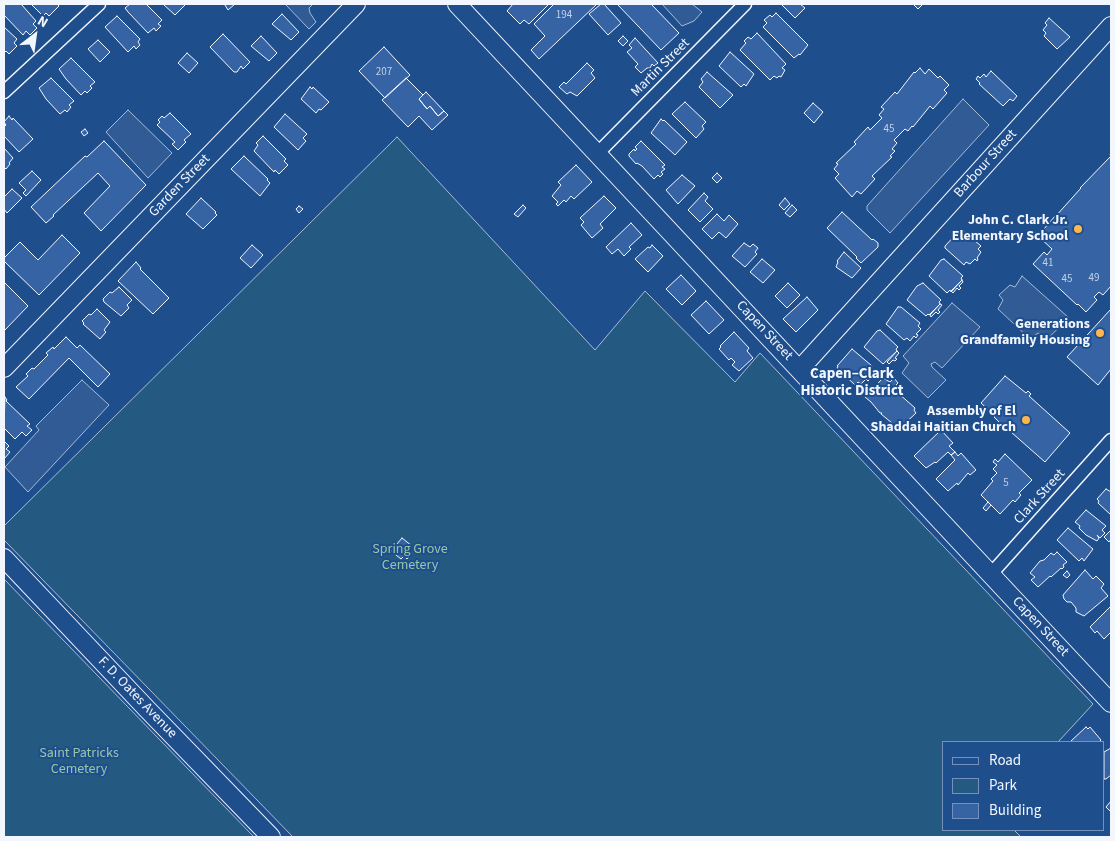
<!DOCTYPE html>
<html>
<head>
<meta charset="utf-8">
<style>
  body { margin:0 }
  #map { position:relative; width:1115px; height:841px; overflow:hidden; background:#1f4e8c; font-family:"Source Sans 3",sans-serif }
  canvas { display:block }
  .frame { position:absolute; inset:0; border:5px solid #f2f6ff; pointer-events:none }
  .legend { position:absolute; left:942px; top:741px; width:162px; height:90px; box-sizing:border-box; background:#1f4e8c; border:1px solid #7391ba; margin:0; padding:6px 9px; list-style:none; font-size:15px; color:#f2f6ff }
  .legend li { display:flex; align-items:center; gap:10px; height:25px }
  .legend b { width:25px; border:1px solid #7391ba }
  .north { position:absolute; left:10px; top:10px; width:50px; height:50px; -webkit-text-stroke:4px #1f4e8c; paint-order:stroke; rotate:30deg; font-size:14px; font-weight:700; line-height:20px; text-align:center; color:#f2f6ff }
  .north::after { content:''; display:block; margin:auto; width:18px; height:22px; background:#f2f6ff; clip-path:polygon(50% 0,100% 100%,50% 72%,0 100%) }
</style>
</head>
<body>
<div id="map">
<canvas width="1115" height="841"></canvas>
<div class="frame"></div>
<ul class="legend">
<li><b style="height:6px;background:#1f4e8c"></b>Road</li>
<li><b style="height:14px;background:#245a82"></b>Park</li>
<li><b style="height:14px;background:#3563a3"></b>Building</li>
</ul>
<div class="north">N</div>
</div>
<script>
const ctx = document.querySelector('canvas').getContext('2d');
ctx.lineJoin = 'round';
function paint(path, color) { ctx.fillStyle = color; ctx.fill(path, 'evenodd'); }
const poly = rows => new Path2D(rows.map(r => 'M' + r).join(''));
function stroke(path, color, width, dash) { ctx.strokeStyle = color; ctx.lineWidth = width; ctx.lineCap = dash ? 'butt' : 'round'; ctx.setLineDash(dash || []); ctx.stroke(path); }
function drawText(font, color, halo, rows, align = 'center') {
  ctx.font = font + ' "Source Sans 3",sans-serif'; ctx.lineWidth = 4; ctx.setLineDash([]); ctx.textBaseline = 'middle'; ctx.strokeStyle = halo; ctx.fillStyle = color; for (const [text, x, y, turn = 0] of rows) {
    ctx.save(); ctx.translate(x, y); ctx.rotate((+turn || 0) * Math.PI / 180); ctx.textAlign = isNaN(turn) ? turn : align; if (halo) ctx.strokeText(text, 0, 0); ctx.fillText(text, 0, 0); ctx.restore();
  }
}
const green = poly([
  [397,137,595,350,645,291,735,382,760,353,1093,704,1058,742,944,742,944,830,1014,830,1021,837,293,837,4,540,4,526,397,137],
  [4,579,221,803,254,837,4,837,4,579]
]);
paint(green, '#245a82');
stroke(green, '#a8bbd7', 1);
const parking = poly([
  [285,4,313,4,309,8,310,13,316,22,309,29,285,4],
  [662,4,692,4,702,12,694,21,682,26,662,4],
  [963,99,989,125,890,233,867,210,867,206,963,99],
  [128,110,172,153,148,178,106,132,128,110],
  [1022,276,1069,318,1044,342,1041,334,1038,333,1030,339,998,309,1003,300,999,295,1010,285,1015,287,1022,276],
  [952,303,980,327,942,368,935,362,931,364,932,367,946,380,928,398,902,373,909,363,903,356,952,303],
  [82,380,109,405,28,492,5,467,39,430,36,426,82,380]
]);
paint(parking, '#305b95');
stroke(parking, '#a8bbd7', 1);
const building = poly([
  [4,4,21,4,36,21,33,24,37,28,30,35,26,31,23,35,4,15,4,4],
  [31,4,57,4,59,6,49,16,46,13,43,16,31,4],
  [130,4,146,4,162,20,158,24,161,26,156,31,154,28,148,33,128,12,125,8,130,4],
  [163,4,186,4,175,15,163,4],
  [226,4,235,4,228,10,225,5,226,4],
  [513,4,549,4,529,24,524,20,520,24,507,11,513,4],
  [554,4,597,4,539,59,531,50,545,36,534,24,554,4],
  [601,4,604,4,621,23,608,35,589,14,601,4],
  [617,4,651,4,679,33,661,50,617,4],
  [784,4,800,4,805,8,795,18,782,5,784,4],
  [913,4,923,4,918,9,913,4],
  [776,13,808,45,800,55,799,54,794,58,763,27,767,23,764,20,770,15,772,17,776,13],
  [282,14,299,32,291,40,272,24,282,14],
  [117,16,140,39,138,42,140,45,136,49,134,46,128,52,105,27,117,16],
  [1049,18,1070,37,1057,49,1044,36,1046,33,1043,30,1047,25,1045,23,1049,18],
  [4,27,17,39,14,43,17,46,9,54,6,51,4,53,4,27],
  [757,33,786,64,782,68,785,70,781,77,779,76,777,78,774,76,770,80,740,50,746,43,744,41,748,37,751,39,757,33],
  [223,34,250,62,243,69,241,66,237,72,234,72,210,47,223,34],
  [261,36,277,53,269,61,251,46,261,36],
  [623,36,628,41,623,46,618,41,623,36],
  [635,38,658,63,654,66,652,64,650,68,647,68,641,73,635,67,638,64,627,52,632,48,629,45,635,38],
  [98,40,110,52,100,62,88,49,98,40],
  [384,47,410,75,385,98,359,71,384,47],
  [730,52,754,74,746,86,744,84,741,87,719,66,730,52],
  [187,53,198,63,189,73,178,63,187,53],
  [71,58,95,82,90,86,92,88,87,93,85,91,81,95,66,79,59,69,71,58],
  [587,63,594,70,591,73,595,78,577,96,570,92,567,94,559,87,564,82,566,84,587,63],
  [920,68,925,74,929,69,938,78,940,76,949,85,944,90,947,93,933,109,930,106,913,127,912,126,908,131,905,129,894,140,897,143,892,149,895,151,890,156,892,157,872,176,875,179,861,194,857,191,852,197,835,178,839,174,834,169,838,164,836,163,856,144,854,142,868,127,870,130,882,118,879,115,884,109,881,107,895,92,897,94,914,72,915,73,920,68],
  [991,71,1017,96,1013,101,1010,99,1003,106,979,84,980,83,976,79,978,76,980,78,984,74,986,77,991,71],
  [707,72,733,95,720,108,699,87,703,82,701,79,707,72],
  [51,78,74,101,69,105,71,107,67,112,65,110,60,114,46,99,39,88,51,78],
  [406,78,423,95,419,99,427,109,430,106,438,116,444,111,448,115,432,130,419,116,408,127,382,100,406,78],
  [310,87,312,89,313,87,329,102,321,110,319,109,316,113,301,99,310,87],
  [426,92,444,111,438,116,430,106,427,109,419,99,426,92],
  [685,102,706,122,702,126,704,129,696,138,672,114,685,102],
  [813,103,823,112,814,123,804,113,813,103],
  [170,113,191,134,184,140,186,142,178,150,172,144,175,142,157,125,160,122,158,120,162,116,164,118,170,113],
  [285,114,307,134,303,138,306,141,298,150,274,127,285,114],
  [9,116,12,120,13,118,33,139,19,152,4,136,4,127,6,125,4,122,9,116],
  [661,119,663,121,664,120,687,142,675,155,651,133,661,119],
  [85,129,88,133,84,136,81,132,85,129],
  [263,136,286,159,284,161,288,165,279,174,275,170,274,172,254,151,258,145,256,143,263,136],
  [104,141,146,185,101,231,84,213,110,186,98,173,53,215,54,216,46,223,31,207,85,156,87,157,104,141],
  [641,141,665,165,662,167,665,169,661,172,663,174,660,177,658,175,654,179,642,166,637,163,636,164,629,156,629,154,634,149,635,151,637,149,635,147,641,141],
  [4,148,13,158,9,163,10,164,6,169,4,167,4,148],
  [1111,153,1111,286,1103,295,1099,292,1094,297,1097,300,1086,312,1078,304,1077,305,1033,264,1044,252,1047,255,1052,249,1038,236,1055,216,1055,217,1081,188,1080,188,1111,156,1110,155,1111,153],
  [244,156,268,179,267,180,270,183,260,196,231,169,244,156],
  [576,165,592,182,574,199,571,196,566,202,564,200,558,206,556,204,558,202,552,196,561,185,558,182,576,165],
  [32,171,41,180,26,196,23,193,26,190,19,183,32,171],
  [717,173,722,178,717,183,712,178,717,173],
  [682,175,695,186,678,204,666,190,682,175],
  [12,189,22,198,7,213,4,209,4,197,12,189],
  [704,193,708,197,705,201,713,209,700,222,688,210,704,193],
  [604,196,616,208,600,224,603,228,592,238,581,225,584,222,580,218,604,196],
  [201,198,216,212,215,213,217,215,203,229,186,214,201,198],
  [785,198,790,204,784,210,779,205,785,198],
  [523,205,526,208,518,217,514,214,523,205],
  [792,205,797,210,790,217,785,213,792,205],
  [299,206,303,209,299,213,296,209,299,206],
  [842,212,872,240,873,239,878,243,878,247,861,263,856,258,857,257,827,228,842,212],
  [717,214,724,221,729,215,738,224,726,238,719,232,712,239,702,229,717,214],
  [631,223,642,235,629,247,631,249,624,256,618,249,612,254,606,247,631,223],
  [960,230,961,231,962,230,981,246,978,249,981,252,977,258,978,259,977,261,975,259,970,264,966,262,964,265,945,248,945,246,960,230],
  [62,235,80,253,39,295,4,261,4,258,20,242,38,260,62,235],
  [744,243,750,247,753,244,758,248,755,252,757,254,745,267,732,256,744,243],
  [252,245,263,255,251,268,240,258,252,245],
  [652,245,663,256,648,272,635,259,648,247,650,248,652,245],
  [844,252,861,268,852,278,836,267,838,262,837,261,844,252],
  [762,259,775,270,763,283,750,272,762,259],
  [944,259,963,276,961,278,962,280,951,292,950,290,947,293,929,276,941,260,944,259],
  [136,262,141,268,140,269,169,298,153,314,118,281,136,262],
  [681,275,696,291,682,305,666,289,681,275],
  [962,280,963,282,959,286,961,288,959,290,957,288,953,293,951,291,962,280],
  [4,282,28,306,4,331,4,282],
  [788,283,800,295,787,308,775,296,788,283],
  [923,283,941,300,939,302,940,304,929,315,928,314,926,316,907,300,917,286,923,283],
  [119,287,132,300,127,305,129,308,121,316,104,302,103,299,110,292,112,293,119,287],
  [807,297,818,310,796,332,783,319,807,297],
  [706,301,724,320,709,334,691,315,706,301],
  [940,304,942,305,938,310,940,312,938,314,936,312,931,317,930,315,940,304],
  [898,307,901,307,920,323,918,326,921,329,916,334,918,335,916,338,914,336,910,341,907,338,904,340,886,324,898,307],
  [97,309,110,322,104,330,106,332,100,339,83,324,84,323,82,321,89,314,91,315,97,309],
  [1111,309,1111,369,1098,385,1067,357,1111,309],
  [880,330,898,347,896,349,897,351,883,364,864,347,877,331,880,330],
  [734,332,749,348,747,351,753,358,739,371,732,365,735,362,731,358,729,360,719,349,721,347,720,346,734,332],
  [66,337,77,348,80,345,110,374,98,387,69,358,29,399,16,387,28,376,26,374,32,368,34,369,48,355,46,353,53,347,54,349,66,337],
  [852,349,872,366,870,369,873,372,868,377,870,379,868,381,866,379,861,384,858,382,855,385,837,368,838,366,837,366,852,349],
  [897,351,899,353,895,358,897,359,895,361,893,360,889,364,887,362,897,351],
  [1005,376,1026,393,1028,391,1031,394,1029,396,1070,433,1045,462,1003,425,1001,428,997,425,999,422,994,417,995,416,981,403,1005,376],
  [883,378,890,382,894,378,898,383,896,385,901,390,898,393,915,408,914,410,916,413,898,430,896,430,891,424,892,423,881,414,882,413,880,413,871,402,865,397,883,378],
  [5,397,7,400,6,401,30,424,27,426,32,430,26,436,22,432,15,439,4,428,5,397],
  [941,430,953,443,949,446,955,452,951,455,948,452,936,463,935,462,926,468,914,456,941,430],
  [4,441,9,446,6,449,10,452,4,459,4,441],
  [955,452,958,456,961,453,976,470,970,475,968,473,958,485,957,483,948,491,936,479,955,460,951,455,955,452],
  [1005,454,1032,480,1019,493,1021,495,1015,502,1013,500,1000,514,981,495,993,481,991,479,997,473,993,469,997,465,993,462,995,459,998,462,1005,454],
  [1106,489,1111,492,1111,515,1098,503,1099,501,1097,499,1106,489],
  [988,502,991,505,986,511,983,508,988,502],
  [1086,510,1106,526,1102,530,1105,533,1100,538,1097,535,1099,538,1097,541,1086,535,1079,528,1080,526,1075,522,1086,510],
  [1068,528,1093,549,1084,561,1082,558,1079,561,1057,540,1068,528],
  [1111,530,1111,539,1109,542,1104,537,1111,530],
  [402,538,412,546,409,550,412,553,407,559,404,556,401,559,391,551,402,538],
  [1057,552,1067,562,1063,565,1064,567,1062,569,1061,568,1051,577,1050,576,1038,587,1031,580,1035,577,1030,573,1040,561,1044,560,1051,553,1054,555,1057,552],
  [1085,570,1093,579,1096,576,1104,584,1101,588,1108,596,1084,616,1076,612,1076,608,1071,602,1067,602,1064,599,1063,595,1085,570],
  [1067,571,1070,575,1067,578,1063,575,1067,571],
  [1111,606,1111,632,1104,639,1097,631,1095,633,1090,627,1111,606],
  [1086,727,1088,729,1090,727,1101,740,1099,742,1070,742,1086,727],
  [1111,748,1111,775,1106,779,1104,779,1104,752,1111,748],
  [1111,801,1111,810,1110,811,1106,807,1111,801]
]);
paint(building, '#3563a3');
stroke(building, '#f2f6ff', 1);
const street = poly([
  [4,92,99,4],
  [597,154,745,4],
  [991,574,1111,440]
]);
const secondary = poly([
  [457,4,1111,703],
  [4,368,356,4],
  [800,369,1111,26],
  [4,558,146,708,271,837]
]);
stroke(street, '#f2f6ff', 15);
stroke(secondary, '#f2f6ff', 20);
stroke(street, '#1f4e8c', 12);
stroke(secondary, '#1f4e8c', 18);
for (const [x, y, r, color] of [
  [1078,229,5,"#ffb74d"],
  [1100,333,5,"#ffb74d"],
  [1026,420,5,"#ffb74d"]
]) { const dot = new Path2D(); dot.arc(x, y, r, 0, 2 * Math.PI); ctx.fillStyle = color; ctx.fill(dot); stroke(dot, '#1f4e8c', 2); }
drawText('11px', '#c3d1e8', null, [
  ["194",564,16],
  ["207",384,73],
  ["45",889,130],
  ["41",1048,264],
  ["49",1094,279],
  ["45",1067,280],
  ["5",1006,484]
]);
drawText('14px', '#f2f6ff', '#1f4e8c', [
  ["Martin Street",661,68,-45],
  ["Barbour Street",986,164,-48],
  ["Garden Street",180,186,-46],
  ["Capen Street",764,331,47],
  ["Clark Street",1040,497,-48],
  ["Capen Street",1040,627,47],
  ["F. D. Oates Avenue",137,698,46]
]);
drawText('bold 14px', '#f2f6ff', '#1f4e8c', [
  ["John C. Clark Jr.",1068,221],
  ["Elementary School",1068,237],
  ["Generations",1090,325],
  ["Grandfamily Housing",1090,341],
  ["Assembly of El",1016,412],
  ["Shaddai Haitian Church",1016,428]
], 'right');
drawText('14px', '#97c8a6', '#1f4e8c', [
  ["Spring Grove",410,550],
  ["Cemetery",410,566],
  ["Saint Patricks",79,754],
  ["Cemetery",79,770]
]);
drawText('bold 15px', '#f2f6ff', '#1f4e8c', [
  ["Capen–Clark",852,375],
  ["Historic District",852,392]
]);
</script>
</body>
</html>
